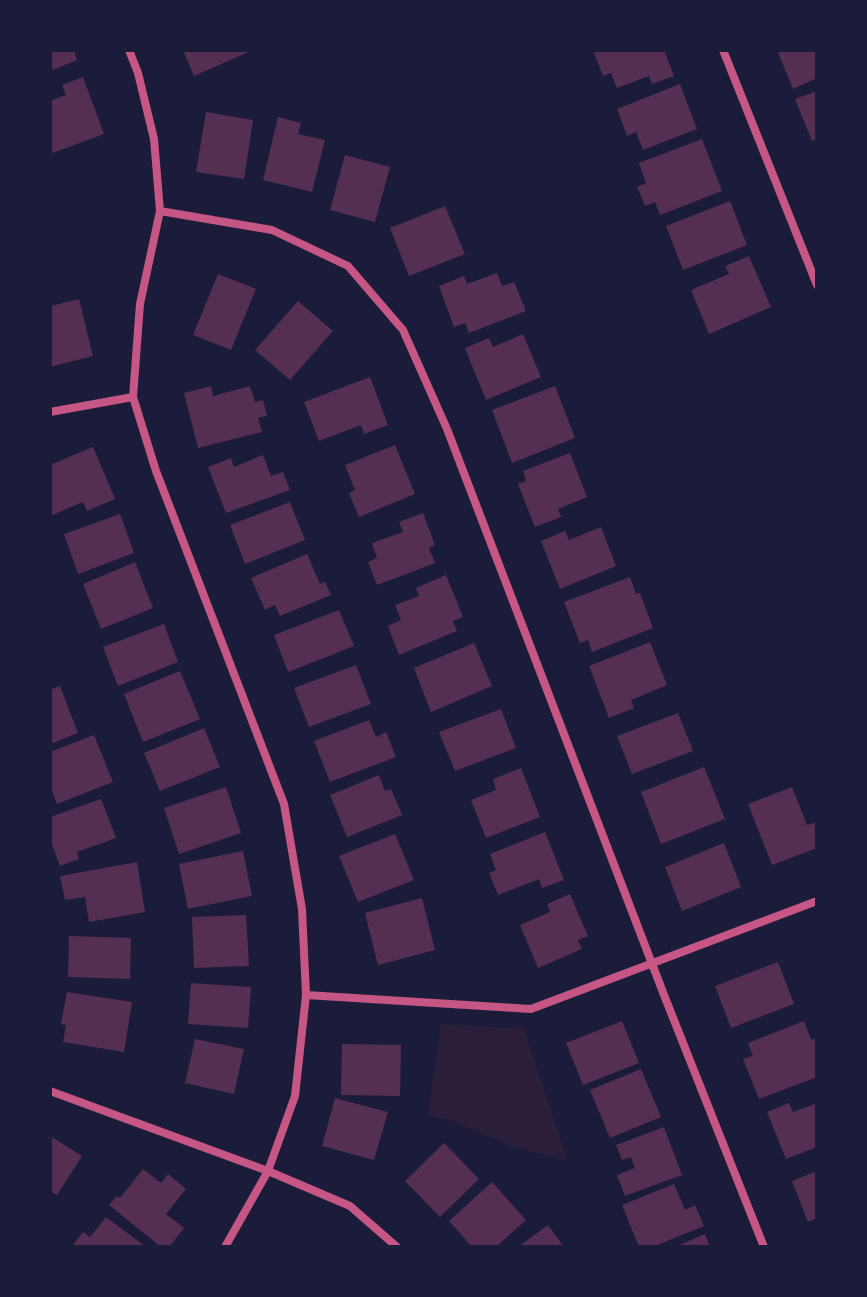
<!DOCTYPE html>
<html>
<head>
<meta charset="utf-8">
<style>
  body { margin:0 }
  #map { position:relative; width:867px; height:1297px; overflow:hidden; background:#1b1b3a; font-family:Manrope,sans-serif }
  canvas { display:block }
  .frame { position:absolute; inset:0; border:52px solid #1b1b3a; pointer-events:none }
</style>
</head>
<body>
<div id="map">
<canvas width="867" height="1297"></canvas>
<div class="frame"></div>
</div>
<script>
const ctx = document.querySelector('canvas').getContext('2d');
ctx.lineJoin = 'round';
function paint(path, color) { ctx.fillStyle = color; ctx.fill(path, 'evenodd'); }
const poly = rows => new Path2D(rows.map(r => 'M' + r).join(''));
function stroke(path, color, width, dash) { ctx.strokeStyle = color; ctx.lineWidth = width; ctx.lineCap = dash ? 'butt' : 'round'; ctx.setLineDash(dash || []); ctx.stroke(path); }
paint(poly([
  [441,1024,509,1028,523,1026,568,1161,515,1148,449,1120,428,1115]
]), '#2a1e3b');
paint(poly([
  [50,50,74,50,77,60,50,71],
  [183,50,253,50,194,76],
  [593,50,664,50,674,76,652,84,649,76,617,88,611,73,603,76],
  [777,50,817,50,817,78,793,89],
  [83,77,104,134,50,154,50,101,66,95,62,85],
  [680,84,697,129,643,150,636,132,627,136,617,109],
  [817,91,817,139,812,141,795,99],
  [206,112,253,120,244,179,196,172],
  [278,117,301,123,298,134,325,140,312,192,263,180],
  [702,139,722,191,660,215,655,202,645,206,637,187,646,183,639,163],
  [345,155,390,167,375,222,330,210],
  [730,201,747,245,683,270,666,226],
  [445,206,465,254,409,276,390,228],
  [749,256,771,307,709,334,691,290,729,274,725,266],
  [497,273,502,286,514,282,526,311,469,333,465,323,454,327,439,286,464,276,467,284],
  [218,274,256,289,231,350,193,335],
  [79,299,93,356,50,367,50,306],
  [298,301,333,331,290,380,255,350],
  [523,334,541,377,486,400,465,348,489,338,493,347],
  [370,377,388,425,364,434,361,425,319,441,304,402],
  [211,386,213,396,250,386,255,402,263,400,267,416,258,418,262,432,198,448,184,393],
  [555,386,575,438,512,463,492,410],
  [395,445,415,494,359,517,349,493,355,490,345,465],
  [93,447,115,499,87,511,83,502,50,516,50,465],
  [570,453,587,497,558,509,561,517,535,527,518,484,526,481,523,471],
  [263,455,271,476,283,472,290,490,226,513,208,467,231,458,234,467],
  [290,502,305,540,245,564,230,525],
  [423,513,435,545,429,548,435,563,377,585,368,562,377,558,372,543,403,532,399,522],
  [120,514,134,553,78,574,64,534],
  [601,527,616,566,560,589,541,541,565,531,569,540],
  [307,554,320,584,325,582,331,595,280,616,275,605,265,610,251,578],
  [135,562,153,608,101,629,83,584],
  [446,575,463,617,453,621,457,631,399,655,388,626,401,620,395,605,419,596,416,588],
  [630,577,636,594,640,593,653,628,592,652,588,640,580,643,564,602],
  [339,610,354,646,288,672,274,635],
  [164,624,178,662,118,686,103,647],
  [650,642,667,685,631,700,634,708,609,718,589,666],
  [474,643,492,686,431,712,414,668],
  [356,665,371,704,309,727,294,688],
  [180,671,200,719,143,742,124,694],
  [60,686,78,733,50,744,50,690],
  [501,709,516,748,455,771,439,732],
  [678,713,693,751,632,774,617,736],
  [369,720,376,737,386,732,396,757,330,782,314,741],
  [204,728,220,767,160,791,144,753],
  [94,735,113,782,57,804,50,786,50,752],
  [704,767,725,819,661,844,641,792],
  [521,768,540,817,486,838,471,800,496,790,493,779],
  [379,775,385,791,391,789,402,815,347,837,330,795],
  [226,787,241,833,179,854,164,808],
  [792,787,807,825,816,822,817,848,772,865,748,804],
  [101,799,116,838,77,852,79,859,60,866,50,839,50,817],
  [545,832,564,880,542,888,539,879,498,895,489,873,496,870,490,854],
  [395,834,414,880,358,902,339,856],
  [724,843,741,887,682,911,665,867],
  [243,851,252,896,188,909,179,864],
  [137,862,145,912,89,922,85,897,65,900,60,876],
  [570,894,588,936,578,940,582,949,538,968,520,925,550,912,547,904],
  [422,898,435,950,378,965,365,913],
  [246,915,249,966,194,968,192,917],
  [69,936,131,938,130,979,68,977],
  [778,962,794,1004,731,1028,715,986],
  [191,983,251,987,248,1028,188,1024],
  [67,992,132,1002,124,1052,63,1042,66,1025,61,1024],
  [622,1021,639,1063,583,1085,566,1043],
  [804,1021,811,1040,817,1038,817,1077,759,1099,743,1059,753,1056,748,1043],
  [195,1039,244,1049,234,1094,185,1083],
  [342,1044,401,1045,400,1096,341,1095],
  [641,1069,661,1117,610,1138,590,1090],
  [335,1098,388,1112,374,1160,322,1146],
  [789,1103,793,1112,817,1103,817,1147,786,1159,767,1112],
  [664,1127,682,1175,625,1196,617,1175,635,1168,631,1157,622,1160,616,1145],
  [50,1136,82,1156,57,1195,50,1191],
  [444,1143,479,1179,440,1217,405,1181],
  [143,1169,161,1183,168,1174,186,1189,166,1214,184,1228,169,1247,161,1247,109,1205,117,1196,120,1198],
  [817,1171,817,1218,808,1222,792,1181],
  [492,1182,526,1220,496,1247,472,1247,449,1221],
  [674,1184,685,1210,695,1205,704,1226,652,1247,639,1247,622,1205],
  [106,1217,146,1247,76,1247,73,1245,83,1232,90,1237],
  [548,1225,564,1247,518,1247],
  [705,1234,710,1247,675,1247]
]), '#542f53');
stroke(poly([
  [129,50,138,73,154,139,160,211,140,304,133,397,156,471,284,804,302,909,306,995,295,1096,268,1171,225,1247],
  [723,50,817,285],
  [160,211,272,230,348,266,403,330,447,429,664,995,764,1247],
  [50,412,133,397],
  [306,995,531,1009,817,901],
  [50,1091,268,1171,350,1206,397,1247]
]), '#c65784', 8);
</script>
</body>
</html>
